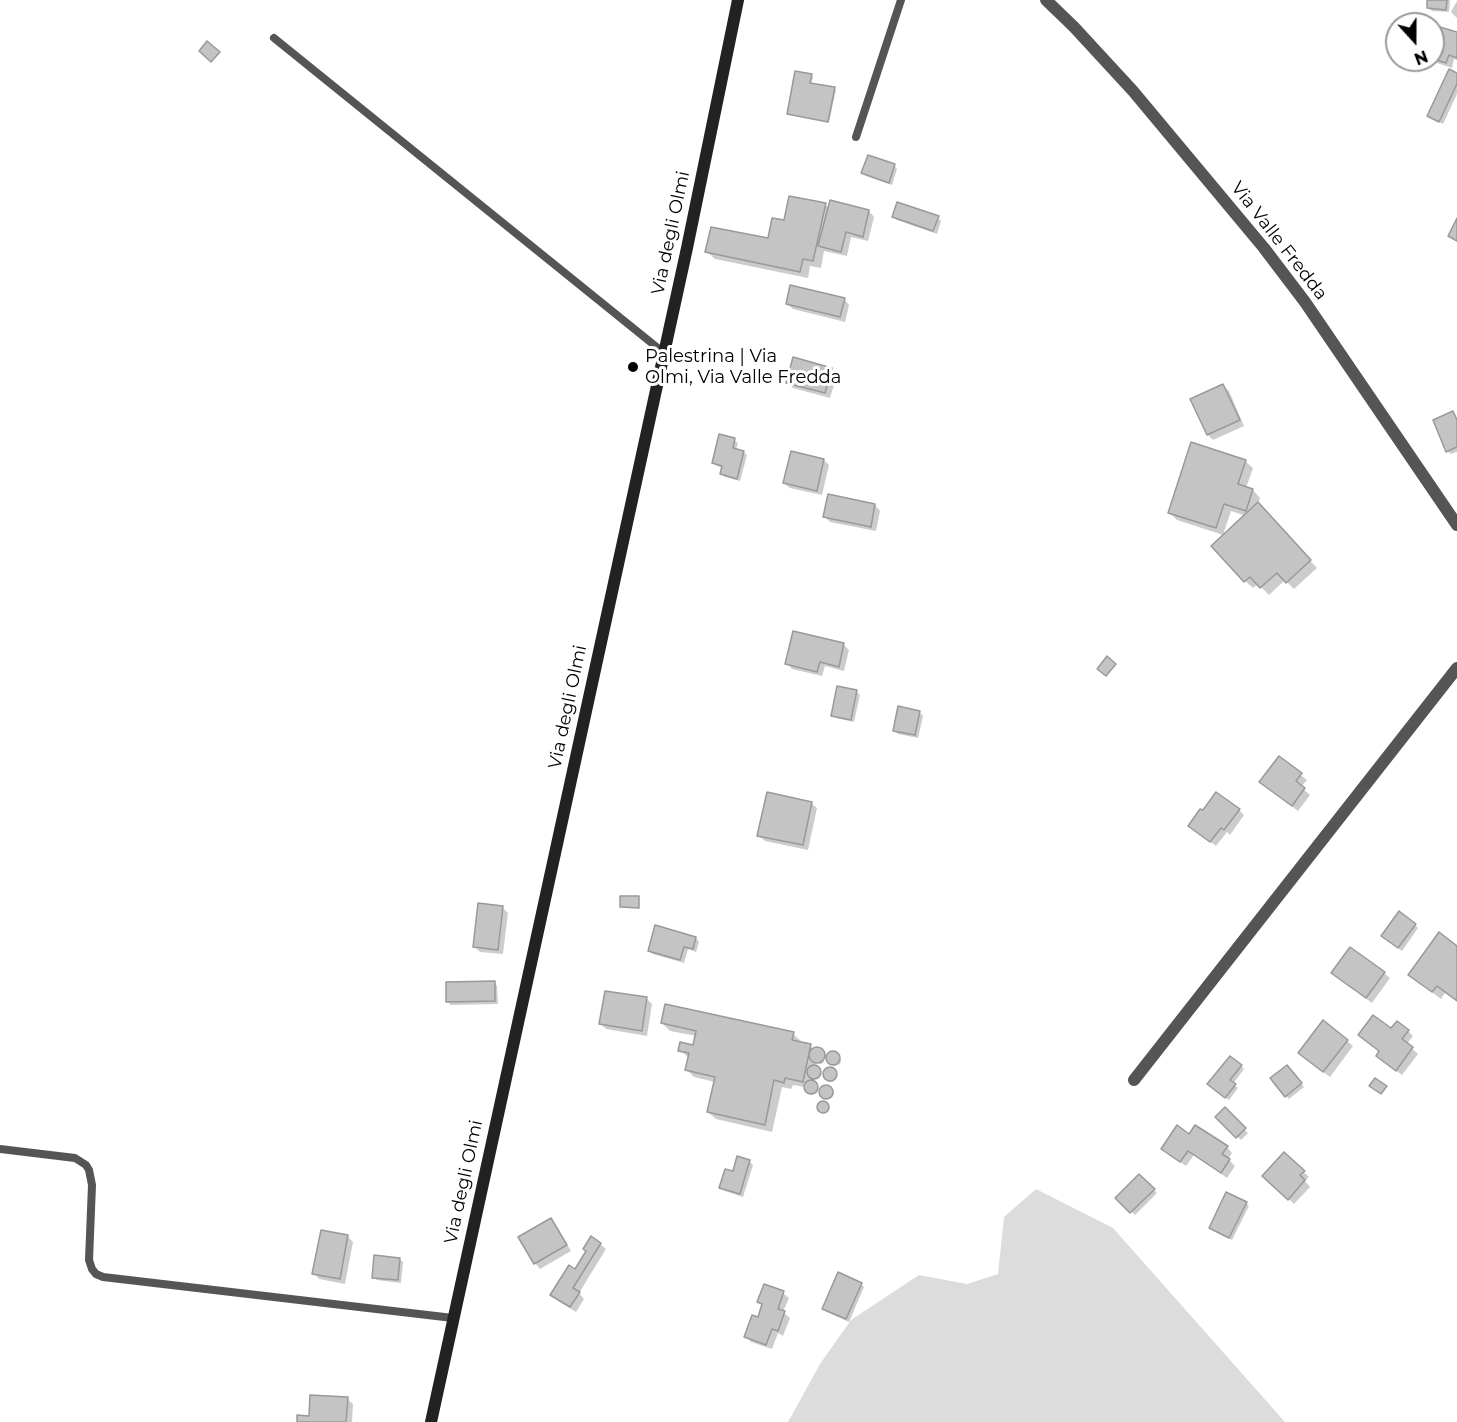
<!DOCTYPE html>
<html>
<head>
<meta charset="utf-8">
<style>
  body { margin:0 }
  #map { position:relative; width:1457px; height:1422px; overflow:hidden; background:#fff; font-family:Montserrat,sans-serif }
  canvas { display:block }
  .north { position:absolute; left:1385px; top:12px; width:60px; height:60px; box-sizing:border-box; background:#fff; border:2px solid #999; border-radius:50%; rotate:159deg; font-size:16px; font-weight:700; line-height:24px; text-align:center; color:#000 }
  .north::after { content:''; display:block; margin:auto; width:21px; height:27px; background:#000; clip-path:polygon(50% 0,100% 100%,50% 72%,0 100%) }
</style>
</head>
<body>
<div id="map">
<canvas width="1457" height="1422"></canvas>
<div class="north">N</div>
</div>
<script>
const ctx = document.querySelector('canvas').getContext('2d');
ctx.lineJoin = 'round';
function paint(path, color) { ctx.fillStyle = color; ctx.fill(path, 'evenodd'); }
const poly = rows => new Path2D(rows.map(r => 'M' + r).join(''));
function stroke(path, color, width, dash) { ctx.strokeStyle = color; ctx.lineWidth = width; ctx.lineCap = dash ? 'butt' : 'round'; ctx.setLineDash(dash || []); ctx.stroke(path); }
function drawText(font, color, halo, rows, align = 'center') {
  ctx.font = font + ' Montserrat,sans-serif'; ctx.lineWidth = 6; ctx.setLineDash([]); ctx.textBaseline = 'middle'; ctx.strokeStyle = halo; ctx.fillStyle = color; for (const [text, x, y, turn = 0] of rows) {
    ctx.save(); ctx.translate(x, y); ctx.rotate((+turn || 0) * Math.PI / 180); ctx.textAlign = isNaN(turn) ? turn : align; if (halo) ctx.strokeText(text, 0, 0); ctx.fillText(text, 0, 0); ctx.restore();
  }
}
paint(poly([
  [1036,1189,1113,1228,1285,1422,788,1422,820,1364,851,1320,919,1275,967,1284,998,1274,1004,1217]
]), '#dcdcdc');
paint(poly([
  [1429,0,1450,0,1449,12,1432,11,1428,8],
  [1457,1,1457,18,1451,12],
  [1433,26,1457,34,1457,60,1454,59,1452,68,1434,62,1431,60,1433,60],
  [811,75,813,77,811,84,836,90,829,122,789,114],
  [1457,75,1457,94,1443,124,1433,119,1429,116],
  [894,165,897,169,892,185,866,176,863,173],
  [825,204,829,209,869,211,874,217,868,241,851,237,847,256,824,251,821,268,810,266,808,278,715,259,707,252,769,240,785,222],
  [894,217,938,218,941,221,937,234,897,220],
  [844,299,849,305,845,322,793,309,787,304],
  [831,369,837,375,830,398,793,388,787,382],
  [1223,386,1229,391,1244,426,1213,440,1208,435,1192,400],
  [1453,413,1457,418,1457,452,1451,454,1447,451],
  [734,440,738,443,736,450,743,452,747,455,740,481,725,477,721,473,723,468,717,466,713,463],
  [824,460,829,465,822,495,790,488,784,483],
  [1245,461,1253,468,1246,488,1253,490,1260,498,1258,504,1317,568,1294,589,1285,580,1269,595,1258,584,1253,588,1245,581,1246,516,1231,511,1223,535,1177,520,1170,513],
  [875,505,880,511,876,531,830,522,825,517],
  [794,632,844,645,849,650,844,671,825,666,822,676,792,669,787,663],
  [856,691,860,695,854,722,836,718,832,715],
  [919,712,923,716,918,738,898,734,894,730],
  [1279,758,1307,780,1301,787,1310,795,1298,811,1266,787],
  [811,803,817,808,808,850,765,841,759,836],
  [1239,810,1244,815,1230,835,1227,832,1216,846,1195,831],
  [502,907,508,913,503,954,480,952,475,947],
  [1415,925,1418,928,1402,951,1386,939],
  [656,927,696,938,699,942,696,952,688,949,684,963,653,954,649,951],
  [1457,947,1457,1001,1445,993,1441,999,1418,982,1410,974],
  [1333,973,1384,973,1390,978,1372,1003,1338,978],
  [494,982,497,986,498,1004,451,1005,447,1001],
  [647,999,652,1004,647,1036,606,1029,601,1024],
  [662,1023,793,1034,801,1041,800,1044,810,1046,815,1050,820,1050,827,1059,829,1054,832,1053,838,1055,841,1060,840,1064,835,1066,829,1063,825,1057,824,1062,821,1064,816,1063,815,1067,821,1072,820,1077,817,1079,812,1079,812,1083,816,1085,818,1090,817,1093,812,1095,807,1092,805,1087,793,1085,791,1089,782,1087,772,1132,716,1119,708,1112,715,1082,694,1077,687,1070,689,1058,680,1050,694,1047,697,1036,670,1031],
  [1392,1030,1408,1031,1413,1036,1407,1044,1418,1054,1402,1075,1383,1061,1381,1052],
  [1347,1041,1353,1046,1330,1077,1306,1059],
  [1241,1066,1244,1069,1233,1084,1238,1088,1229,1100,1213,1088],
  '825 1076a6 6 0 1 1 12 0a6 6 0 1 1-12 0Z',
  [1290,1070,1304,1087,1289,1099,1286,1096],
  '822 1093a6 6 0 1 1 12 0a6 6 0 1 1-12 0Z',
  '818.5 1108a5.5 5.5 0 1 1 11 0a5.5 5.5 0 1 1-11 0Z',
  [1225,1109,1248,1133,1241,1140,1217,1117],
  [1190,1136,1227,1147,1232,1153,1228,1159,1235,1166,1227,1178,1194,1155,1186,1166,1168,1154,1163,1149],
  [1284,1154,1309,1177,1305,1181,1310,1187,1294,1204,1264,1176],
  [749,1161,753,1165,743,1197,725,1191,721,1188,734,1173],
  [1139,1176,1157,1193,1135,1215,1117,1198],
  [1246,1203,1249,1206,1232,1240,1214,1231,1210,1227],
  [551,1220,556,1226,571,1251,540,1269,535,1263],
  [347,1236,353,1242,345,1284,319,1279,314,1273],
  [600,1244,606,1249,579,1293,584,1299,576,1312,557,1300,552,1295],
  [399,1259,403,1262,401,1283,377,1280,373,1277],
  [861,1284,864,1287,849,1322,827,1312,824,1309],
  [783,1293,789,1298,783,1312,790,1318,783,1336,778,1333,772,1349,751,1342,746,1336,758,1319,763,1306,759,1302],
  [347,1399,353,1404,352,1422,298,1422]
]), '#0003');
const building = poly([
  [1427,0,1447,0,1446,10,1427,8,1427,0],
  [1433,25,1457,32,1457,58,1449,55,1446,63,1433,59,1433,25],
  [207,41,220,52,211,62,199,51,207,41],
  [1449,69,1457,73,1457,84,1439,122,1427,116,1449,69],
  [795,71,812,74,810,83,835,87,828,122,787,114,795,71],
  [868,155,895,164,889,183,861,173,868,155],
  [789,196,826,203,813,261,803,259,800,272,705,252,711,227,768,238,772,218,784,220,789,196],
  [830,200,869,210,863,237,846,232,841,252,818,246,830,200],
  [897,202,939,216,933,231,892,217,897,202],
  [1457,218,1457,241,1448,236,1457,218],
  [790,285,845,298,840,317,786,304,790,285],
  [793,357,832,368,825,393,786,383,793,357],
  [1223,384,1240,420,1207,435,1190,399,1223,384],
  [1453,411,1457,420,1457,447,1446,452,1433,420,1453,411],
  [719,434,735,438,733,448,744,451,737,479,720,474,722,466,712,463,719,434],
  [1191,442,1246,460,1238,484,1253,489,1246,511,1224,504,1216,528,1168,513,1191,442],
  [791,451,824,459,817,491,783,483,791,451],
  [828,494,875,504,871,527,823,517,828,494],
  [1258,502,1311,560,1286,583,1277,573,1260,588,1250,577,1244,582,1211,546,1258,502],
  [793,631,844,643,839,667,820,662,817,672,785,664,793,631],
  [1107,656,1116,664,1106,676,1097,669,1107,656],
  [837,686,857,690,851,720,831,716,837,686],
  [898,706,920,711,915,735,893,731,898,706],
  [1279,756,1302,773,1296,781,1305,788,1292,806,1259,782,1279,756],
  [767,792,812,802,803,845,757,836,767,792],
  [1216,792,1240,809,1224,830,1221,828,1210,842,1188,826,1200,809,1203,810,1216,792],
  [620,896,639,896,639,908,620,907,620,896],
  [478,903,503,906,498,950,473,947,478,903],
  [1399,911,1416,924,1398,948,1381,936,1399,911],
  [655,925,696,937,693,949,684,947,680,960,648,951,655,925],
  [1439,932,1457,946,1457,1001,1437,986,1432,992,1408,975,1439,932],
  [1350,947,1385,972,1366,998,1331,973,1350,947],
  [495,981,495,1001,446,1002,446,982,495,981],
  [605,991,647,997,642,1031,599,1024,605,991],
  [665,1004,794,1032,792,1040,811,1044,803,1082,785,1078,784,1083,774,1080,765,1125,707,1112,715,1077,685,1070,689,1053,678,1051,680,1042,693,1045,696,1031,661,1023,665,1004],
  [1373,1015,1391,1028,1397,1021,1409,1030,1402,1039,1413,1047,1396,1071,1376,1056,1379,1051,1358,1035,1373,1015],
  [1323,1020,1348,1040,1323,1072,1298,1053,1323,1020],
  '809 1055a8 8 0 1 1 16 0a8 8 0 1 1-16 0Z',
  '826 1058a7 7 0 1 1 14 0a7 7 0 1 1-14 0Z',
  [1230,1056,1242,1065,1230,1080,1236,1084,1225,1098,1207,1084,1230,1056],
  [1287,1065,1302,1083,1285,1097,1270,1078,1287,1065],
  '807 1072a7 7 0 1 1 14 0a7 7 0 1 1-14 0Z',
  '823 1074a7 7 0 1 1 14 0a7 7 0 1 1-14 0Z',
  [1375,1078,1387,1086,1381,1094,1369,1086,1375,1078],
  '804 1087a7 7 0 1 1 14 0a7 7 0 1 1-14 0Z',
  '819 1092a7 7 0 1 1 14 0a7 7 0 1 1-14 0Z',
  '817 1107a6 6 0 1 1 12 0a6 6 0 1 1-12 0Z',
  [1225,1107,1246,1128,1236,1138,1215,1117,1225,1107],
  [1177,1125,1189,1134,1195,1125,1228,1146,1222,1154,1230,1159,1221,1173,1188,1151,1180,1162,1161,1149,1177,1125],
  [1284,1152,1305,1171,1300,1175,1305,1180,1288,1200,1262,1176,1284,1152],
  [737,1156,750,1160,740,1194,719,1188,725,1169,733,1171,737,1156],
  [1139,1174,1155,1189,1130,1213,1115,1198,1139,1174],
  [1226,1192,1247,1202,1229,1238,1209,1228,1226,1192],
  [551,1218,567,1245,534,1264,518,1237,551,1218],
  [321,1230,348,1235,340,1279,312,1274,321,1230],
  [591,1236,601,1243,573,1288,580,1292,570,1307,550,1295,569,1265,575,1269,586,1251,583,1249,591,1236],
  [374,1255,400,1258,398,1280,372,1278,374,1255],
  [838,1272,862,1283,846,1319,822,1309,838,1272],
  [764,1284,784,1291,778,1309,785,1311,778,1331,772,1329,766,1345,744,1337,752,1315,758,1317,762,1304,757,1302,764,1284],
  [310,1395,348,1397,346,1422,297,1422,297,1415,309,1416,310,1395]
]);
paint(building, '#c4c4c4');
stroke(building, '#999', 1.5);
stroke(poly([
  [274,38,664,353],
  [856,137,901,0],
  [0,1149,75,1158,86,1165,89,1170,92,1185,89,1260,92,1269,96,1274,103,1277,453,1318]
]), '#555', 8);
stroke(poly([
  [1046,0,1074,27,1133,91,1264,248,1305,302,1457,525],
  [1134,1080,1457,668]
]), '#555', 12);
stroke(poly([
  [431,1422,687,248,738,0]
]), '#222', 12);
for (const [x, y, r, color] of [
  [633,367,6,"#000"]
]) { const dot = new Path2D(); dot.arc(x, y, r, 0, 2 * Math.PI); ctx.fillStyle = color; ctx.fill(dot); stroke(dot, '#fff', 2); }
drawText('18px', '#000', '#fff', [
  ["Via degli Olmi",671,233,-78],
  ["Via Valle Fredda",1279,241,52],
  ["Via degli Olmi",568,707,-78],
  ["Via degli Olmi",464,1182,-78]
]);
drawText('18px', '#000', '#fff', [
  ["Palestrina | Via",645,357],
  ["Olmi, Via Valle Fredda",645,378]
], 'left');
</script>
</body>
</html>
